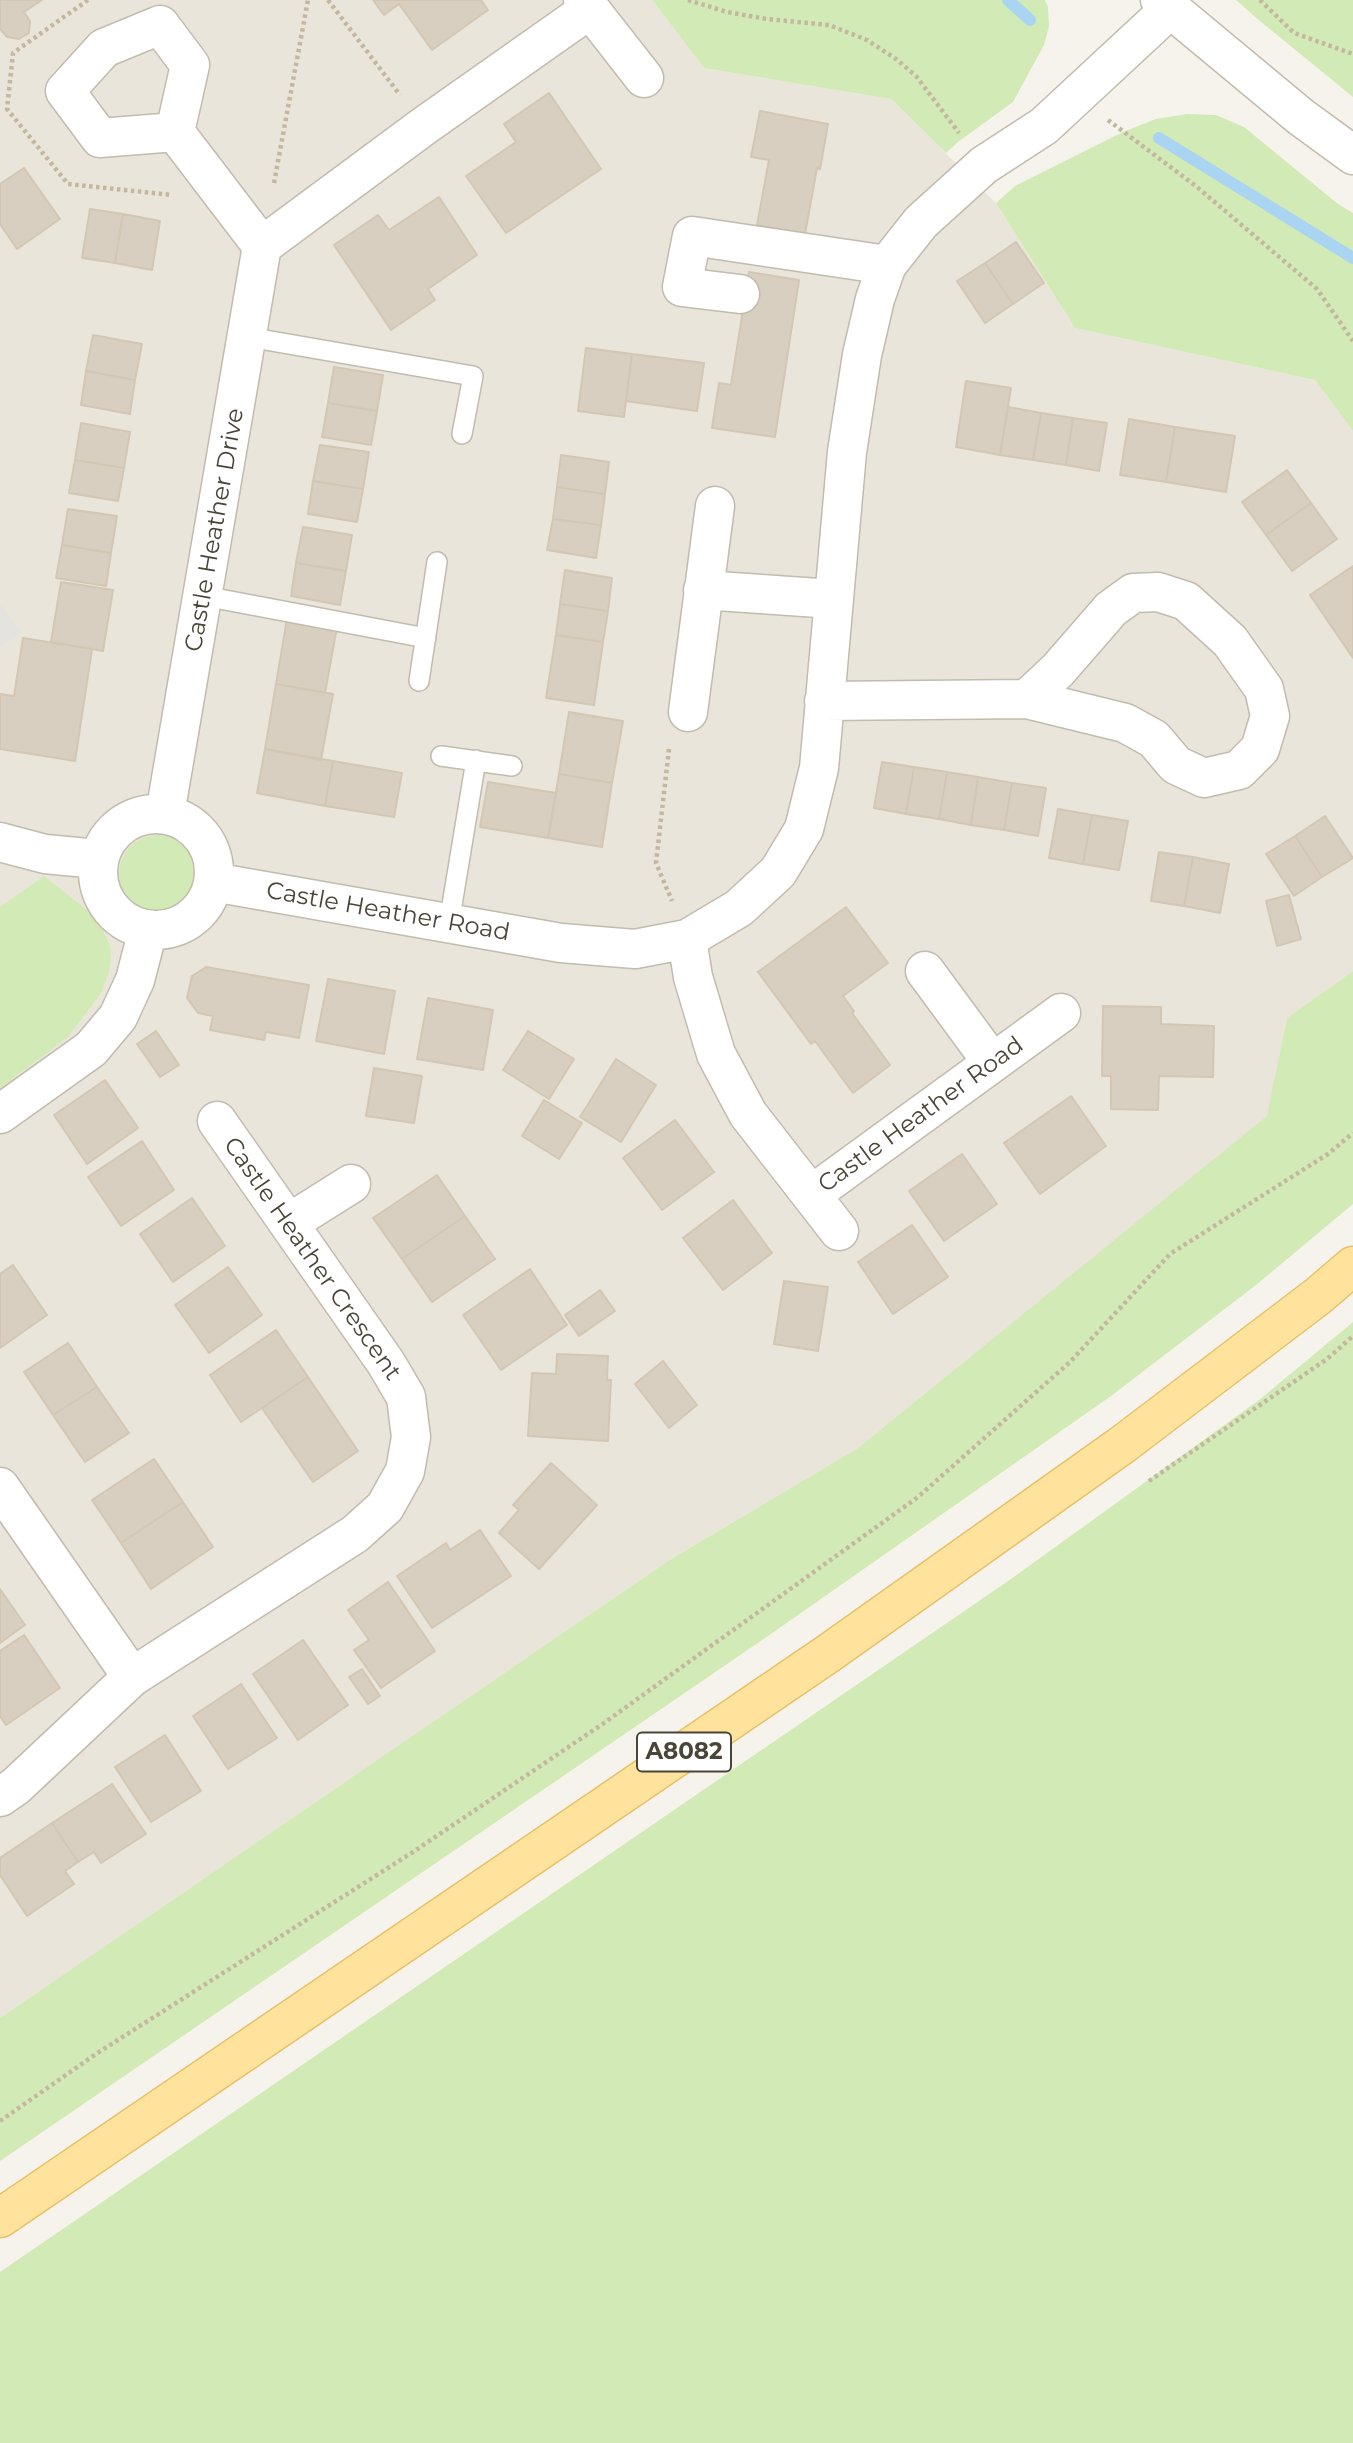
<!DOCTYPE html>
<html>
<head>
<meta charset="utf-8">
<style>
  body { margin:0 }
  canvas { display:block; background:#f6f3ec }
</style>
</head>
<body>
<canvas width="1353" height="2443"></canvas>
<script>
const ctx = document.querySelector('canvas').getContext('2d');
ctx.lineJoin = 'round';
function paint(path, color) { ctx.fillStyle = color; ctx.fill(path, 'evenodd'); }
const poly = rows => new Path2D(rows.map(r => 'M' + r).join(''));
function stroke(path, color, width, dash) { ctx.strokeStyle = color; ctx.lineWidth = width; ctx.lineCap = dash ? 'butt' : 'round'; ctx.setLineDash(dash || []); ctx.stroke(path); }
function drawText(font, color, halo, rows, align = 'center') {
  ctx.font = font + ' Montserrat,sans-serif'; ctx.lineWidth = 5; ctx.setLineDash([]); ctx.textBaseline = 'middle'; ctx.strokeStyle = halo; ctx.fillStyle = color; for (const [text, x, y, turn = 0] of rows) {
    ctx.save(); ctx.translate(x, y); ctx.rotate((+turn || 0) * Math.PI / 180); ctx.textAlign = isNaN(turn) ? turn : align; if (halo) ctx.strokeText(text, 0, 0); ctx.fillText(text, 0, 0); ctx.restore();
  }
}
paint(poly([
  [0,0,652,0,704,68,891,99,996,203,1075,328,1315,380,1353,431,1353,971,1287,1018,1268,1116,858,1448,668,1561,0,2018]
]), '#eae5da');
paint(poly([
  [652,0,1045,0,1048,7,1049,26,1044,45,1013,102,958,142,946,153,891,99,704,68],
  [1236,0,1353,0,1353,97,1260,21],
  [1187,114,1216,115,1244,127,1338,204,1353,213,1353,431,1315,380,1075,328,996,203,1015,186,1123,132,1156,119],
  '119 874a39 39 0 1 1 78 0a39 39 0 1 1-78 0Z',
  [44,876,97,918,110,946,111,958,109,972,101,993,68,1037,0,1088,0,907],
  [1353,971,1353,1204,1256,1285,1111,1396,768,1636,0,2161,0,2018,668,1561,858,1448,1267,1116,1287,1018],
  [1353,1322,1353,2443,0,2443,0,2272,1011,1579,1259,1400]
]), '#d2eab5');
paint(poly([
  [0,603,21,632,0,647]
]), '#e5e3e0');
stroke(poly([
  [1008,0,1030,20],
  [1159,138,1353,258]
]), '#a9d4f2', 12);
const building = poly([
  [0,0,42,0,24,12,30,21,29,33,19,39,7,37,0,29,0,0],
  [373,0,481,0,488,10,432,50,399,4,384,15,373,0],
  [549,93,601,169,506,233,466,176,516,142,504,124,549,93],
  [760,111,828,124,820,169,817,168,805,234,757,225,769,160,751,157,760,111],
  [24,168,60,219,17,249,0,224,0,184,24,168],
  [439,197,477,255,428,289,435,300,391,330,334,245,378,215,389,230,439,197],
  [90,209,123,214,115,263,82,258,90,209],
  [123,214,160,221,152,270,115,263,123,214],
  [1016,242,1044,283,1013,304,985,263,1016,242],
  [985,263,1013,304,985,323,957,281,985,263],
  [749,272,799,280,775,437,712,428,719,383,731,385,749,272],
  [93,335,142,344,135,380,86,371,93,335],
  [586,348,632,354,624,417,578,411,586,348],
  [632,354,704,363,697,411,626,401,632,354],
  [334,367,383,375,377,411,328,403,334,367],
  [86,371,135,380,130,414,81,405,86,371],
  [966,381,1011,388,1000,455,956,447,966,381],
  [328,403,377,411,371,445,322,437,328,403],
  [1008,407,1041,413,1033,460,1000,455,1008,407],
  [1041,413,1073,418,1066,465,1033,460,1041,413],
  [1073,418,1107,423,1099,471,1066,465,1073,418],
  [1129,419,1175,427,1166,482,1120,475,1129,419],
  [81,423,130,432,124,468,75,460,81,423],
  [1175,427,1235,436,1226,492,1166,482,1175,427],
  [320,445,369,452,363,489,313,481,320,445],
  [561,455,609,462,605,494,557,487,561,455],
  [75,460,124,468,118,501,69,493,75,460],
  [1287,470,1311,503,1266,535,1242,502,1287,470],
  [313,481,363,489,357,522,308,514,313,481],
  [557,487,605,494,601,525,553,519,557,487],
  [1311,503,1337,539,1292,571,1266,535,1311,503],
  [68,509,117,516,111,553,62,545,68,509],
  [553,519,601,525,596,558,547,550,553,519],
  [303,527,352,535,346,571,296,563,303,527],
  [62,545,111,553,106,586,56,578,62,545],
  [296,563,346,571,340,605,291,596,296,563],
  [1353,566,1353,658,1310,595,1353,566],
  [565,570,612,578,608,611,560,604,565,570],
  [61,582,113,590,103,651,51,642,61,582],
  [560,604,608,611,603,642,556,635,560,604],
  [287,619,337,627,325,693,276,684,287,619],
  [556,635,603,642,594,705,546,698,556,635],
  [23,638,92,649,75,761,0,749,0,694,14,696,23,638],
  [276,684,333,694,321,760,265,749,276,684],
  [569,712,623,721,612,783,559,774,569,712],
  [265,749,333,761,325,806,257,793,265,749],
  [333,761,402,773,394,817,325,806,333,761],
  [882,762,914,767,906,814,874,808,882,762],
  [914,767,947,772,939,819,906,814,914,767],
  [947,772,978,777,971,825,939,819,947,772],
  [559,774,612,783,602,847,548,838,559,774],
  [978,777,1012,783,1004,830,971,825,978,777],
  [488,782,556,793,548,838,480,827,488,782],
  [1012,783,1046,788,1038,836,1004,830,1012,783],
  [1058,809,1092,815,1083,864,1049,858,1058,809],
  [1092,815,1128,821,1119,870,1083,864,1092,815],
  [1325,816,1353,858,1322,877,1295,836,1325,816],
  [1295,836,1322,877,1294,896,1266,854,1295,836],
  [1159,852,1193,857,1184,906,1151,901,1159,852],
  [1193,857,1229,864,1220,913,1184,906,1193,857],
  [1289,895,1301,939,1277,946,1266,901,1289,895],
  [846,907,888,963,843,996,854,1011,852,1013,890,1065,853,1093,815,1041,811,1044,758,972,846,907],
  [206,967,309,985,299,1038,266,1032,264,1040,210,1030,213,1016,198,1013,187,998,192,976,206,967],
  [328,979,395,991,384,1054,316,1041,328,979],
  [428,998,493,1010,483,1070,417,1059,428,998],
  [1103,1006,1161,1007,1161,1024,1214,1026,1213,1077,1159,1076,1158,1110,1111,1109,1111,1076,1102,1076,1103,1006],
  [156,1031,179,1065,160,1077,137,1044,156,1031],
  [528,1031,574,1059,549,1099,503,1070,528,1031],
  [616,1059,656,1085,621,1142,580,1117,616,1059],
  [374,1068,422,1076,414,1123,366,1116,374,1068],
  [105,1080,138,1128,87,1164,54,1115,105,1080],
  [1071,1096,1106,1146,1040,1194,1004,1143,1071,1096],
  [544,1100,582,1123,559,1159,522,1136,544,1100],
  [675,1120,714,1172,662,1210,623,1158,675,1120],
  [142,1141,174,1190,121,1226,88,1177,142,1141],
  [962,1154,997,1204,944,1241,909,1191,962,1154],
  [437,1175,465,1216,402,1259,373,1218,437,1175],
  [192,1198,225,1246,173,1282,140,1234,192,1198],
  [733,1200,772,1253,723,1290,683,1238,733,1200],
  [465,1216,495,1259,432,1302,402,1259,465,1216],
  [912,1225,948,1277,893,1314,858,1262,912,1225],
  [13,1265,47,1315,0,1348,0,1274,13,1265],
  [228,1267,262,1315,209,1353,175,1305,228,1267],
  [530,1269,567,1325,501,1370,463,1315,530,1269],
  [784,1281,828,1287,818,1351,774,1344,784,1281],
  [600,1290,615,1311,579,1336,565,1315,600,1290],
  [276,1330,308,1377,241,1422,210,1375,276,1330],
  [68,1343,97,1387,53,1415,24,1372,68,1343],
  [557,1354,608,1356,607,1380,611,1380,608,1441,528,1436,532,1373,556,1374,557,1354],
  [663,1361,697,1405,669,1428,635,1384,663,1361],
  [308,1377,358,1451,313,1482,262,1408,308,1377],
  [97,1387,129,1433,85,1462,53,1415,97,1387],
  [154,1459,183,1502,121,1543,92,1500,154,1459],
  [551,1463,597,1505,539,1569,499,1533,519,1510,513,1505,551,1463],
  [183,1502,213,1547,151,1589,121,1543,183,1502],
  [480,1530,511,1576,432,1628,397,1576,446,1543,450,1550,480,1530],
  [388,1582,435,1651,381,1688,354,1650,369,1640,348,1610,388,1582],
  [0,1589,25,1625,0,1643,0,1589],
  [24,1635,60,1688,6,1725,0,1716,0,1651,24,1635],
  [303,1640,348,1705,298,1740,253,1674,303,1640],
  [362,1669,380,1696,368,1704,349,1677,362,1669],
  [241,1684,277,1738,228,1769,193,1716,241,1684],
  [165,1735,201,1791,151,1822,115,1767,165,1735],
  [112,1784,146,1834,101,1863,94,1852,78,1862,52,1823,112,1784],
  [52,1823,78,1862,65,1871,74,1884,27,1916,0,1875,0,1858,52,1823]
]);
paint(building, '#d8cfc1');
stroke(building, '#d3c7b4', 2);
const service = poly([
  [248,337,473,376,462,434],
  [204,596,426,638],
  [419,681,437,562],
  [441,756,512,766],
  [449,923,476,760]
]);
const minor = poly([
  [583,0,644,78],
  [160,25,190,65,175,132,100,138,65,91,104,48,160,25],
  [175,132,262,246],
  [740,294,682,287,692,236,887,265],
  [703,590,833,599],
  [824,701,1027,699,1058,670,1111,609,1133,593,1158,592,1186,601,1230,641,1264,689,1270,716,1260,749,1239,770,1204,778,1176,765,1154,739,1125,723,1027,699],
  [688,712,715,506],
  [165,814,262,246,424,126,590,9],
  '98 872a58 58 0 1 1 116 0a58 58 0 1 1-116 0Z',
  [0,842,45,854,98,859],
  [213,882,561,943,635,949,687,939,739,908,778,872,804,829,819,768,847,452,862,355,875,299,887,265,921,222,984,165,1044,126,1170,9],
  [687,939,693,977,716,1054,748,1114,811,1195,1061,1013],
  [925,971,992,1062],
  [0,1114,91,1049,118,1017,135,980,148,930],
  [811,1195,839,1231],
  [289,1223,351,1184],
  [0,1487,132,1677],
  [0,1797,16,1786,132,1677,355,1534,385,1507,405,1471,411,1437,406,1397,386,1363,217,1121]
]);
const tertiary = poly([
  [1160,0,1301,117,1353,155]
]);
const primary = poly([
  [0,2218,829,1653,1122,1445,1318,1296,1353,1266]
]);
stroke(service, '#c2bbae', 22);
stroke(minor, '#c2bbae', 41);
stroke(tertiary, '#c2bbae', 41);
stroke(primary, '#e6c16a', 41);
stroke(poly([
  [88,0,13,53,7,109,68,184,172,195],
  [328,0,400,95],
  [688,0,727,12,767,19,829,25,867,40,896,59,916,76,959,133],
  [1260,0,1294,33,1353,54],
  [1108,120,1197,187,1317,289,1353,341],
  [274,183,308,0],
  [669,749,656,863,672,901],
  [1149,1481,1327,1359,1353,1336],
  [0,2121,99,2052,413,1852,604,1723,918,1497,1070,1362,1170,1254,1328,1154,1353,1133]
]), '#c4b79f', 4.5, [3.5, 3.5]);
stroke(service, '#fff', 19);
stroke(minor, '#fff', 38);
stroke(tertiary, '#fff', 38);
stroke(primary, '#ffe39c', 38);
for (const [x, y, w] of [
  [684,1752,94]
]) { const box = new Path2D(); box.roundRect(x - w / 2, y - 19.5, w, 39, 5); ctx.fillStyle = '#fff'; ctx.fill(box); stroke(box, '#4b4439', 2); }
drawText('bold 23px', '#4b4439', null, [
  ["A8082",684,1752]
]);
drawText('24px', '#4b4439', '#fff', [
  ["Castle Heather Drive",215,530,-80],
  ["Castle Heather Road",388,912,10],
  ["Castle Heather Road",921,1115,-36],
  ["Castle Heather Crescent",312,1259,55]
]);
</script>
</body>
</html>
